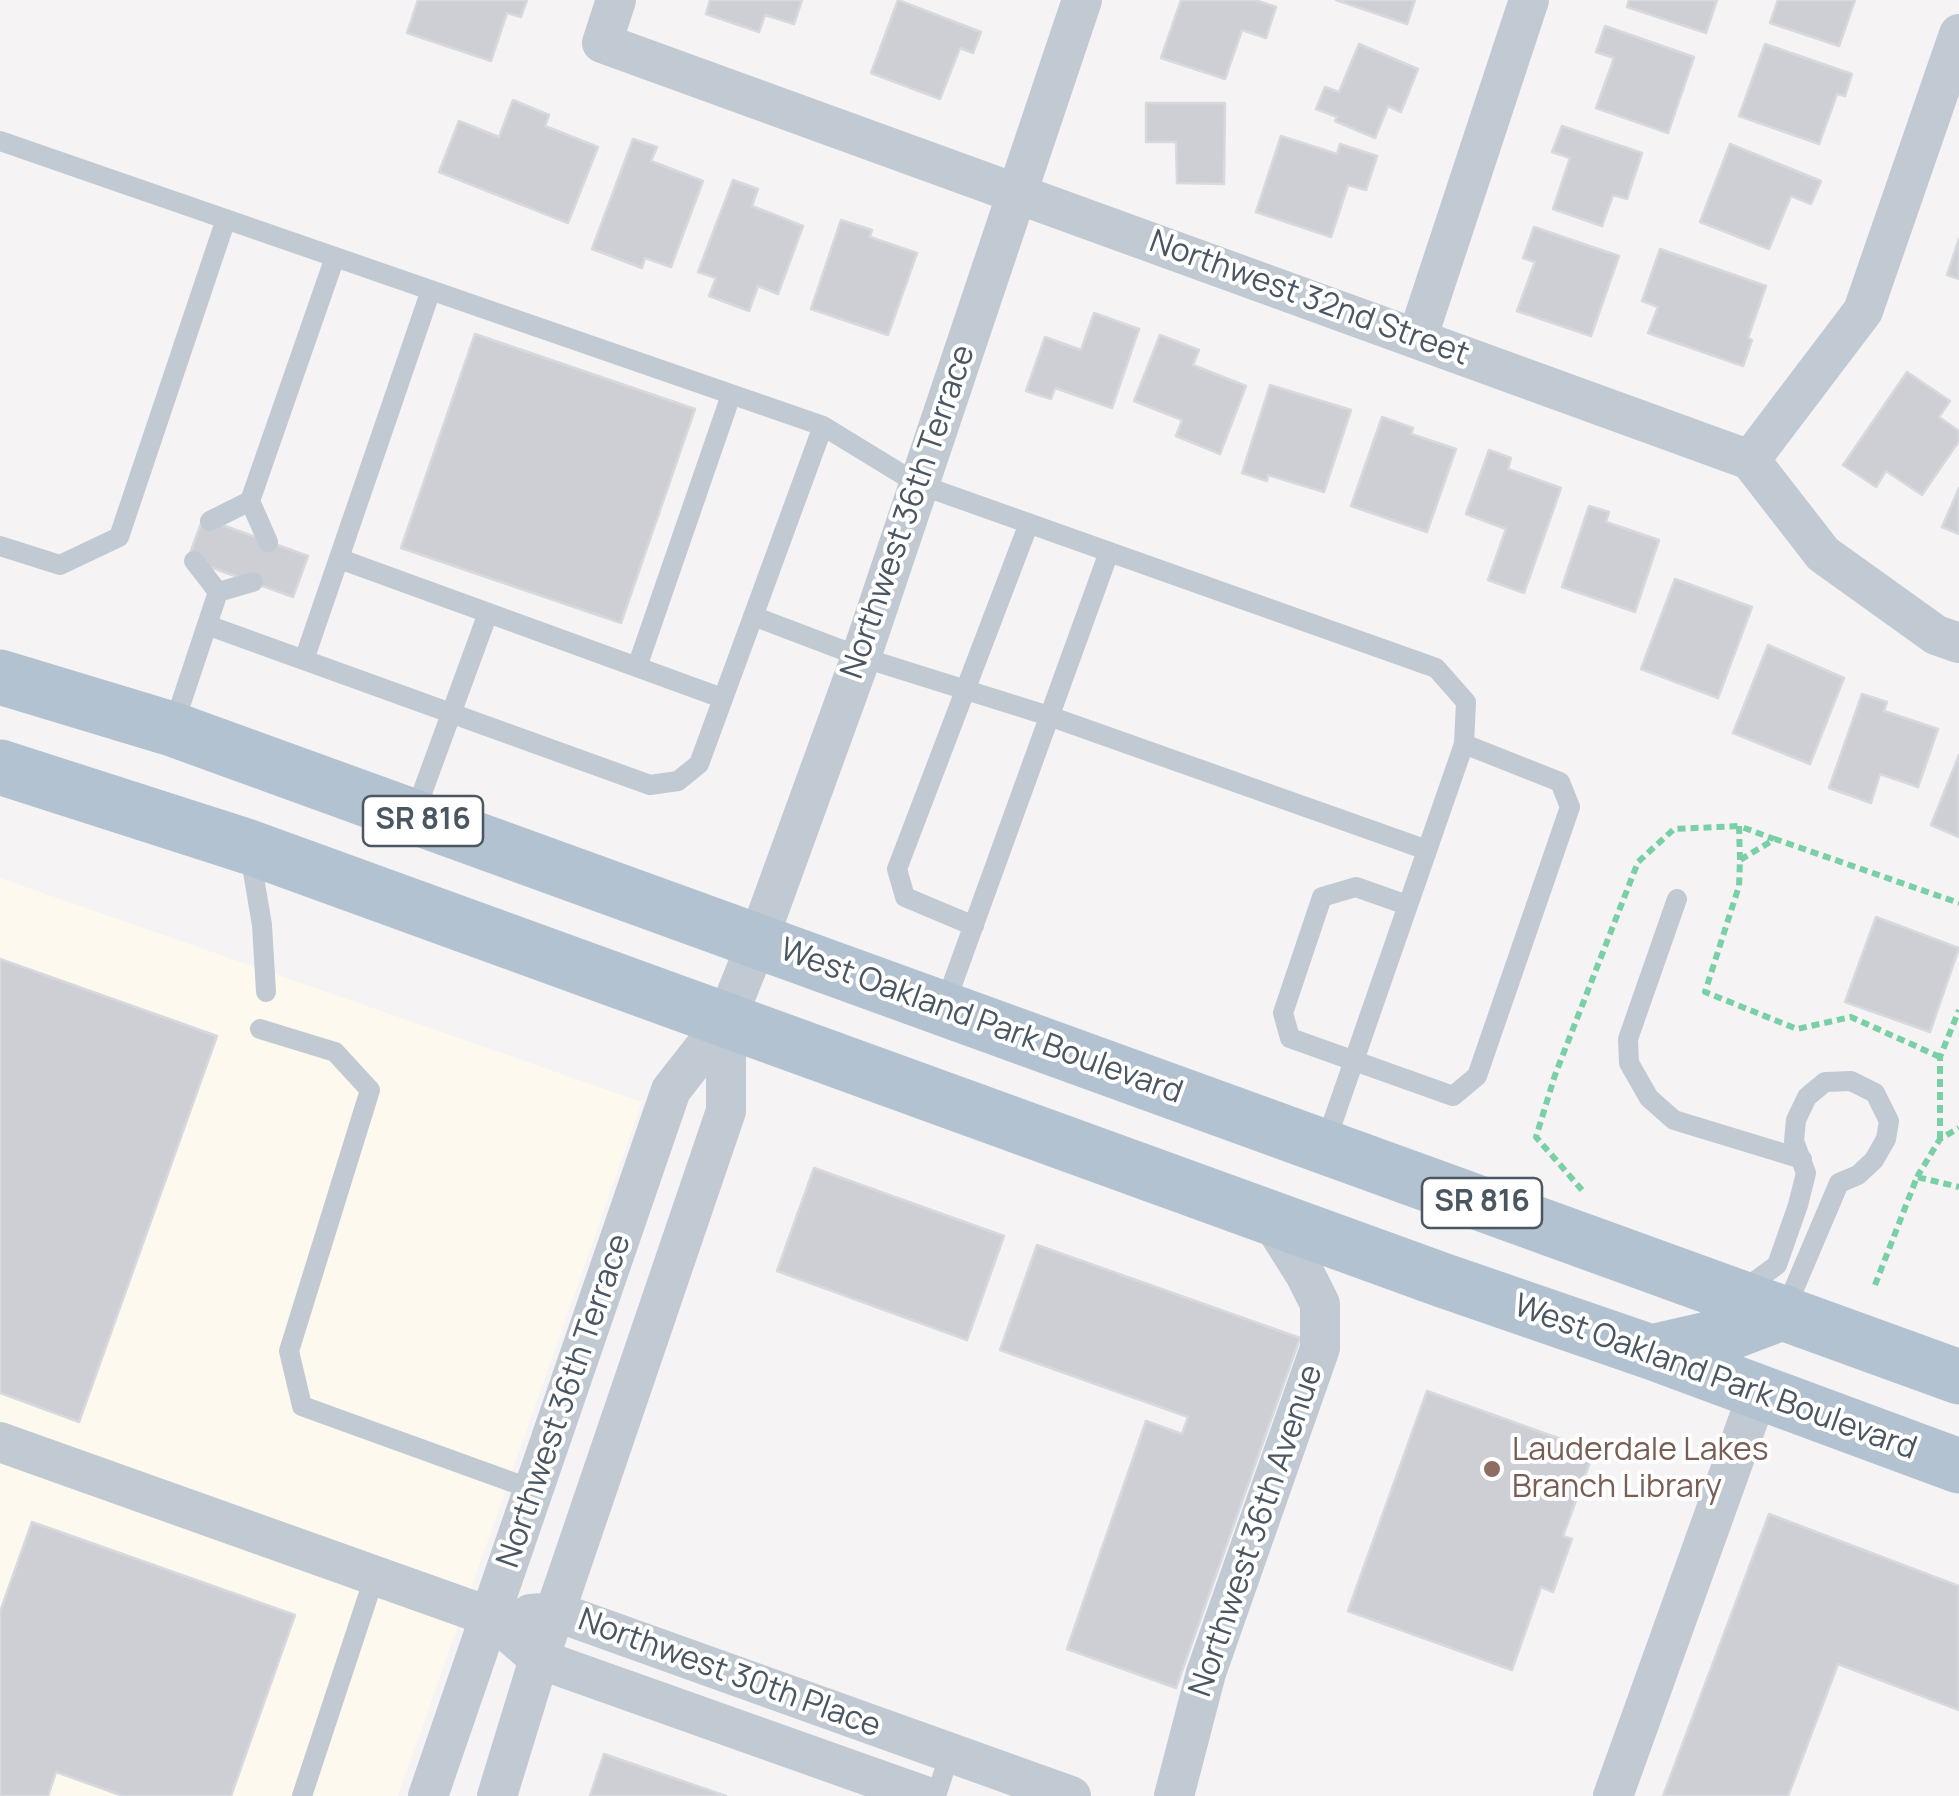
<!DOCTYPE html>
<html>
<head>
<meta charset="utf-8">
<style>
  body { margin:0 }
  canvas { display:block; background:#f5f3f3 }
</style>
</head>
<body>
<canvas width="1959" height="1796"></canvas>
<script>
const ctx = document.querySelector('canvas').getContext('2d');
ctx.lineJoin = 'round';
function paint(path, color) { ctx.fillStyle = color; ctx.fill(path, 'evenodd'); }
const poly = rows => new Path2D(rows.map(r => 'M' + r).join(''));
function stroke(path, color, width, dash) { ctx.strokeStyle = color; ctx.lineWidth = width; ctx.lineCap = dash ? 'butt' : 'round'; ctx.setLineDash(dash || []); ctx.stroke(path); }
function drawText(font, color, halo, rows, align = 'center') {
  ctx.font = font + ' Manrope,sans-serif'; ctx.lineWidth = 8; ctx.setLineDash([]); ctx.textBaseline = 'middle'; ctx.strokeStyle = halo; ctx.fillStyle = color; for (const [text, x, y, turn = 0] of rows) {
    ctx.save(); ctx.translate(x, y); ctx.rotate((+turn || 0) * Math.PI / 180); ctx.textAlign = isNaN(turn) ? turn : align; if (halo) ctx.strokeText(text, 0, 0); ctx.fillText(text, 0, 0); ctx.restore();
  }
}
paint(poly([
  [0,878,642,1102,398,1796,0,1796]
]), '#fdf9ef');
const building = poly([
  [418,0,527,0,521,17,507,13,491,61,407,33,418,0],
  [710,0,802,0,794,24,765,15,759,32,706,14,710,0],
  [898,0,981,32,973,53,960,48,940,99,871,73,898,0],
  [1181,0,1255,0,1276,7,1266,38,1242,30,1225,79,1161,58,1181,0],
  [1336,0,1415,0,1407,24,1336,0],
  [1629,0,1717,0,1706,33,1627,7,1629,0],
  [1778,0,1855,0,1839,46,1770,23,1778,0],
  [1605,26,1694,57,1668,133,1596,108,1614,58,1596,52,1605,26],
  [1359,44,1418,69,1401,112,1388,106,1375,138,1335,121,1337,117,1316,109,1325,87,1339,92,1359,44],
  [1765,44,1852,74,1845,96,1837,94,1819,144,1739,116,1765,44],
  [513,100,549,115,545,126,598,147,568,223,439,172,459,121,499,137,513,100],
  [1146,103,1225,103,1224,184,1177,183,1176,142,1146,142,1146,103],
  [1562,126,1642,153,1627,199,1613,195,1602,226,1553,209,1570,158,1552,152,1562,126],
  [1281,136,1337,154,1340,144,1377,156,1366,190,1348,185,1331,237,1256,212,1281,136],
  [633,139,657,147,651,161,703,181,671,267,645,258,642,268,592,249,633,139],
  [1730,144,1821,181,1811,204,1791,196,1769,249,1700,222,1730,144],
  [733,180,758,189,752,206,803,226,778,294,758,286,749,311,709,296,716,278,698,272,733,180],
  [841,220,872,230,870,237,917,253,888,335,811,309,841,220],
  [1534,227,1619,256,1591,336,1517,311,1535,262,1523,258,1534,227],
  [1959,239,1959,279,1947,275,1959,239],
  [1660,249,1766,286,1748,338,1752,340,1743,366,1648,333,1658,307,1642,301,1660,249],
  [1094,313,1139,329,1112,408,1055,388,1051,399,1026,391,1045,337,1081,350,1094,313],
  [475,334,695,409,621,623,401,548,475,334],
  [1160,335,1199,350,1193,365,1246,386,1220,454,1176,436,1182,420,1134,401,1160,335],
  [1907,372,1950,401,1939,417,1959,431,1959,441,1922,495,1886,471,1876,487,1843,465,1907,372],
  [1270,385,1351,410,1324,492,1268,475,1267,481,1242,473,1270,385],
  [1382,417,1413,428,1411,434,1456,449,1427,532,1351,506,1382,417],
  [1489,450,1511,458,1508,469,1561,488,1524,593,1488,580,1506,529,1466,514,1489,450],
  [1959,488,1959,534,1942,527,1959,488],
  [1589,506,1609,512,1606,522,1659,540,1635,612,1562,587,1589,506],
  [203,518,308,556,293,597,188,559,203,518],
  [1675,579,1752,607,1718,698,1641,669,1675,579],
  [1768,645,1844,678,1810,764,1733,733,1768,645],
  [1862,694,1887,702,1884,711,1938,729,1918,787,1880,774,1871,803,1829,788,1862,694],
  [1959,755,1959,837,1931,825,1959,755],
  [1876,917,1959,948,1930,1032,1845,1002,1876,917],
  [0,959,217,1036,79,1422,0,1393,0,959],
  [814,1168,1004,1236,967,1340,777,1271,814,1168],
  [1037,1245,1300,1338,1176,1688,1067,1649,1146,1421,1182,1434,1188,1417,1000,1350,1037,1245],
  [1427,1391,1594,1451,1563,1536,1572,1539,1553,1592,1541,1587,1512,1670,1348,1611,1427,1391],
  [1769,1514,1959,1586,1959,1710,1838,1664,1788,1796,1663,1796,1769,1514],
  [32,1522,295,1615,231,1796,123,1796,56,1772,48,1796,0,1796,0,1612,32,1522],
  [604,1754,726,1796,590,1796,604,1754]
]);
paint(building, '#cdcfd5');
stroke(building, '#d7d9de', 2.5);
stroke(poly([
  [1740,860,1739,826,1774,839],
  [1940,1057,1851,1017,1797,1029,1705,992,1739,886,1740,860,1775,839,1959,903],
  [1940,1139,1940,1057,1959,1010],
  [1917,1177,1940,1139,1959,1128],
  [1582,1190,1536,1137,1555,1075,1638,862,1674,829,1739,826],
  [1875,1285,1917,1177,1959,1187]
]), '#7ad0a6', 6, [8, 5]);
stroke(poly([
  [0,141,823,426,918,484,1436,668,1466,702,1464,744,1325,1144],
  [250,501,268,542],
  [210,521,250,501,335,257],
  [0,546,60,565,119,537,226,219],
  [340,559,722,698],
  [218,592,253,582],
  [753,616,861,657,1049,716,1427,850],
  [207,625,650,785,678,781,699,764,823,426],
  [304,660,431,290],
  [637,667,731,395],
  [173,727,218,592,194,561],
  [414,815,488,613],
  [250,854,262,925,266,992],
  [1677,899,1628,1039,1629,1063,1649,1098,1674,1120,1802,1159],
  [1407,905,1356,887,1322,897,1283,1013,1290,1038,1453,1096,1477,1076,1570,807,1560,782,1464,744],
  [974,926,905,897,897,869,1029,523],
  [944,1007,1109,552],
  [260,1029,335,1052,370,1090,289,1351,302,1406,534,1490],
  [1743,1290,1777,1265,1798,1205,1806,1173,1794,1141,1796,1120,1807,1097,1825,1082,1851,1081,1875,1093,1889,1121,1886,1139,1874,1160,1858,1175,1839,1183,1785,1310],
  [302,1796,375,1575],
  [936,1796,950,1753]
]), '#c1cad2', 20);
stroke(poly([
  [616,0,602,43,1750,460,1823,554,1936,635,1959,643],
  [1417,339,1529,0],
  [1750,460,1863,311,1959,34],
  [0,1442,491,1617,539,1659,925,1796],
  [530,1614,557,1612,1071,1796],
  [428,1796,671,1090,726,1020,758,940,861,657,1082,0],
  [497,1796,539,1659,726,1111,726,1020],
  [1174,1796,1206,1673,1320,1348,1320,1304,1305,1274,1269,1217],
  [1613,1796,1758,1393]
]), '#c1cad2', 40);
stroke(poly([
  [0,677,172,729,1959,1377],
  [0,767,249,847,1442,1280,1651,1352,1959,1466],
  [1651,1352,1721,1336,1784,1312]
]), '#b3c2d1', 55);
for (const [x, y, r, color] of [
  [1492,1469,10,"#8d6e63"]
]) { const dot = new Path2D(); dot.arc(x, y, r, 0, 2 * Math.PI); ctx.fillStyle = color; ctx.fill(dot); stroke(dot, '#fff', 4); }
for (const [x, y, w] of [
  [423,821,120],
  [1482,1203,120]
]) { const box = new Path2D(); box.roundRect(x - w / 2, y - 25, w, 50, 8); ctx.fillStyle = '#fff'; ctx.fill(box); stroke(box, '#4a5661', 2.5); }
drawText('bold 30px', '#4a5661', null, [
  ["SR 816",423,821],
  ["SR 816",1482,1203]
]);
drawText('32px', '#4a5661', '#fff', [
  ["Northwest 32nd Street",1309,299,20],
  ["Northwest 36th Terrace",909,512,-71],
  ["West Oakland Park Boulevard",981,1022,20],
  ["West Oakland Park Boulevard",1715,1378,20],
  ["Northwest 36th Terrace",565,1401,-71],
  ["Northwest 36th Avenue",1257,1531,-71],
  ["Northwest 30th Place",729,1674,20]
]);
drawText('32px', '#785e54', '#fff', [
  ["Lauderdale Lakes",1512,1451],
  ["Branch Library",1512,1488]
], 'left');
</script>
</body>
</html>
